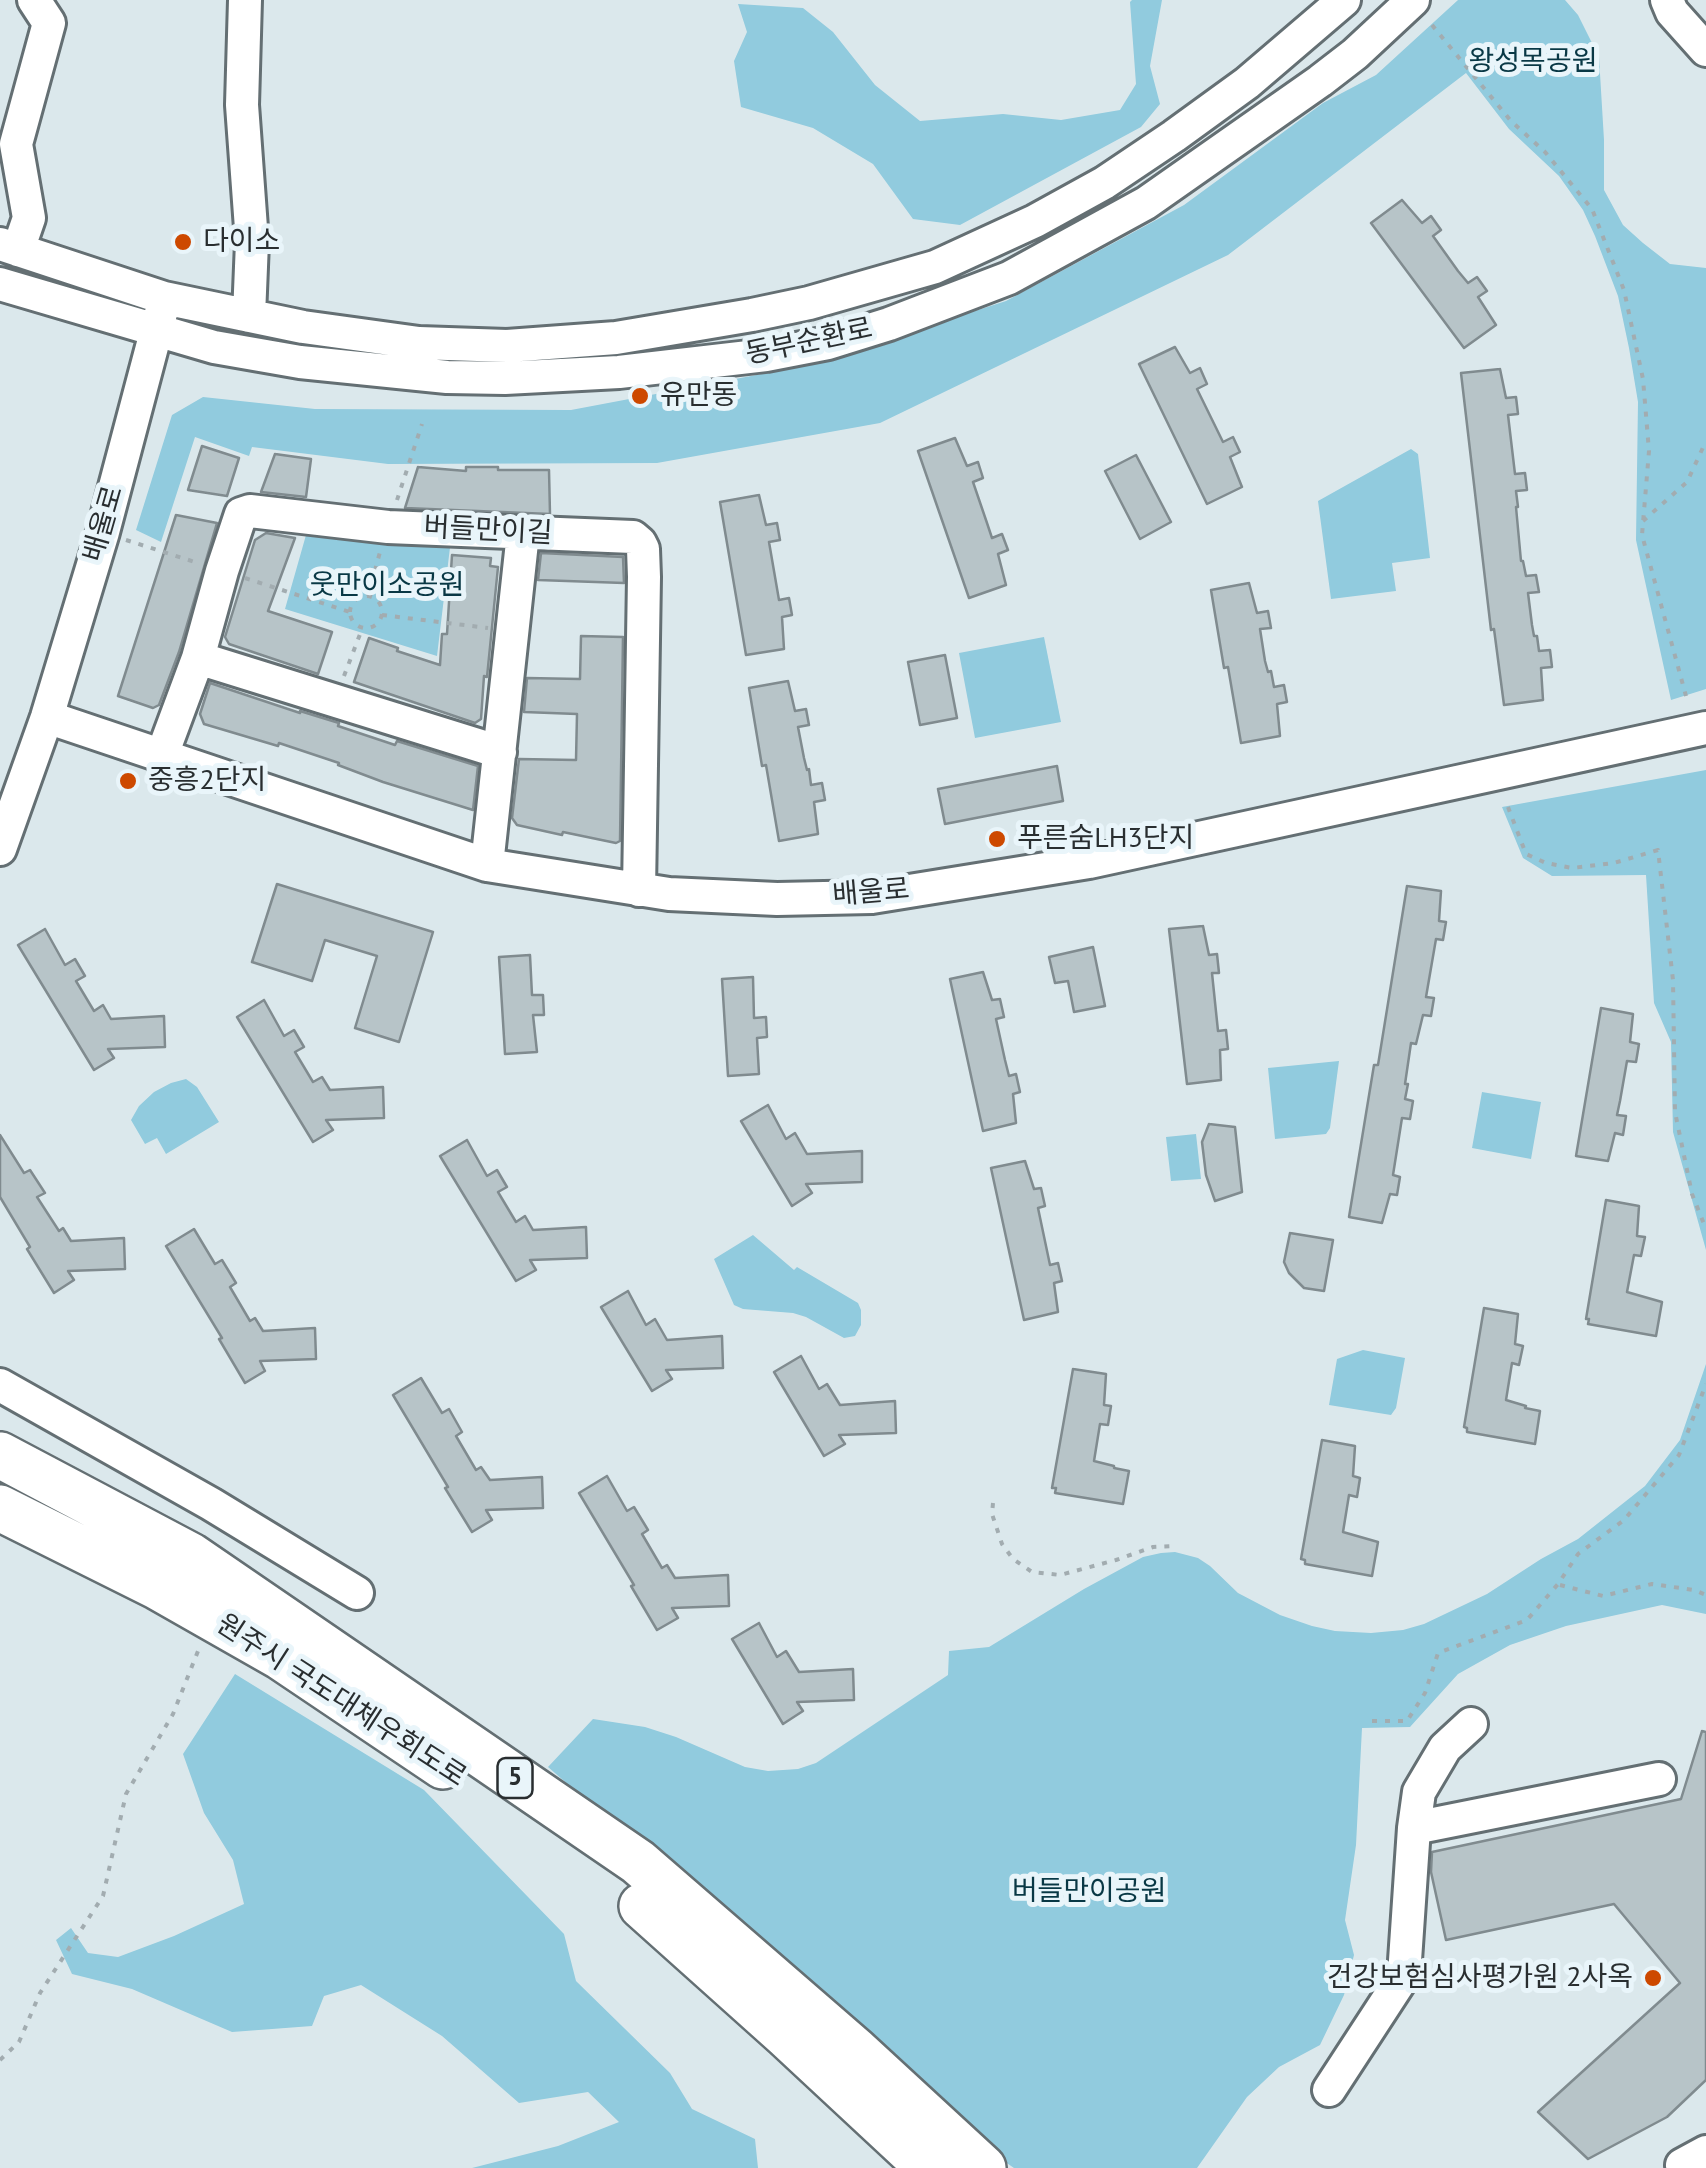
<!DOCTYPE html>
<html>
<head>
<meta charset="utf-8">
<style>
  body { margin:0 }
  canvas { display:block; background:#dbe8ec }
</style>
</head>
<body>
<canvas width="1706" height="2168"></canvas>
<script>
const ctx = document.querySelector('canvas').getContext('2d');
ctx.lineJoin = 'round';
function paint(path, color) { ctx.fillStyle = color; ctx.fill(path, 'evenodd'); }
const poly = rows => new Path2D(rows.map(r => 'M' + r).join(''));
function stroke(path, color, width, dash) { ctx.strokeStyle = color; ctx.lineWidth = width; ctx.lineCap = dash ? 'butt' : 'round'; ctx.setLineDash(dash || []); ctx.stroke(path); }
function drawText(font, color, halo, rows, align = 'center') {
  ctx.font = font + ' "PT Sans","Noto Sans KR",sans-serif'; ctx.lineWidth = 10; ctx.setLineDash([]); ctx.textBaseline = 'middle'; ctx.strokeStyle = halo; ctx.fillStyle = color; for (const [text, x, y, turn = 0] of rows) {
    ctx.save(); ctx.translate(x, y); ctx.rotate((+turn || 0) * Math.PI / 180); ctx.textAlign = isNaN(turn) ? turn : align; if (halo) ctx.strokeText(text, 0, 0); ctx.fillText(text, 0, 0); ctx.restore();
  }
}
paint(poly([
  [1132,0,1162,0,1150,66,1160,104,1141,127,960,225,913,219,873,164,813,128,741,107,734,61,747,32,738,4,803,8,833,32,875,85,920,121,1003,114,1061,120,1120,110,1136,84,1130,2],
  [1458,0,1565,0,1578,15,1599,57,1604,140,1604,190,1623,225,1643,243,1670,264,1706,268,1706,689,1671,700,1636,540,1638,402,1629,348,1618,296,1595,236,1583,210,1559,176,1509,129,1466,73,1228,255,880,423,657,463,388,464,252,447,249,456,195,437,161,542,136,530,172,415,203,397,315,409,571,410,804,366,1006,301,1184,205,1323,103,1376,75],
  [1411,449,1418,454,1430,558,1392,563,1396,591,1331,599,1318,501],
  [308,528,451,539,437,656,285,609],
  [1044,637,1061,722,975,738,959,653],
  [1706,770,1706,1250,1673,1132,1671,1042,1654,1003,1646,875,1552,876,1523,858,1502,807],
  [1339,1061,1330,1128,1326,1134,1275,1139,1268,1068],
  [186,1079,197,1087,219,1122,166,1154,157,1138,145,1144,131,1120,139,1106,154,1092,171,1083],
  [1482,1092,1541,1102,1531,1159,1472,1148],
  [1196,1134,1201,1179,1171,1181,1166,1137],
  [753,1235,794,1270,797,1267,858,1303,861,1310,861,1325,855,1336,844,1338,806,1317,793,1313,743,1309,734,1305,714,1259],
  [1363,1350,1405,1358,1396,1408,1391,1415,1329,1405,1337,1359],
  [1706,1364,1706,1614,1662,1605,1566,1626,1510,1645,1458,1674,1410,1727,1362,1728,1356,1845,1345,1920,1354,1955,1344,1995,1320,2045,1279,2067,1247,2097,1197,2168,1014,2168,995,2155,548,1767,593,1719,645,1727,676,1737,745,1767,768,1771,798,1769,816,1763,948,1675,949,1651,989,1647,1084,1589,1143,1557,1161,1553,1175,1552,1198,1558,1210,1566,1238,1593,1280,1615,1312,1626,1335,1631,1371,1633,1403,1630,1424,1624,1487,1594,1541,1559,1578,1539,1645,1486,1680,1440],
  [235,1674,424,1790,564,1934,576,1981,670,2073,692,2109,755,2139,758,2168,472,2168,558,2146,619,2122,588,2092,519,2103,442,2036,361,1985,324,1996,312,2026,232,2032,132,1989,72,1974,56,1940,71,1928,88,1953,118,1957,174,1936,244,1904,233,1860,204,1813,183,1754]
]), '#91cbde');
const building = poly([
  [1402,200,1422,223,1431,216,1441,230,1433,236,1458,271,1468,283,1477,277,1487,291,1478,297,1496,325,1464,348,1371,223,1402,200],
  [1175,347,1190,373,1200,368,1207,384,1197,389,1223,442,1233,437,1240,452,1230,457,1242,487,1207,504,1139,364,1175,347],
  [1500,369,1506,398,1516,397,1518,414,1508,415,1515,474,1525,473,1527,490,1516,491,1518,507,1516,507,1521,561,1523,561,1526,576,1536,575,1539,592,1528,593,1532,625,1534,636,1537,636,1539,651,1550,650,1552,667,1541,668,1543,700,1504,705,1494,629,1491,630,1461,373,1500,369],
  [955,438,967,466,978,462,983,478,973,482,987,523,992,538,1002,534,1008,550,998,554,1006,585,969,598,918,451,955,438],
  [202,446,239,458,227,496,188,490,202,446],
  [275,454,311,459,306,497,261,492,275,454],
  [1136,455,1171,522,1140,539,1105,471,1136,455],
  [418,467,466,471,466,467,498,467,498,470,549,470,550,514,405,508,418,467],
  [759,495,766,525,777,523,780,540,769,542,779,600,789,598,792,615,782,617,784,649,746,655,720,502,759,495],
  [176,515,217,523,179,652,159,705,153,708,118,696,176,515],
  [266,533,295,538,268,611,332,632,318,674,229,644,225,637,255,540,266,533],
  [541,553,623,557,624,583,538,580,541,553],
  [452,555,491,558,490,566,498,567,487,677,484,676,481,719,475,723,354,682,369,638,398,648,397,651,440,665,442,634,447,634,452,555],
  [1249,583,1257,613,1268,611,1271,628,1260,629,1265,661,1268,672,1271,671,1274,687,1284,685,1287,702,1277,704,1280,736,1241,743,1228,667,1224,668,1211,590,1249,583],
  [581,636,623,637,620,841,616,843,563,832,562,835,517,825,512,818,519,759,576,760,577,714,524,712,527,678,580,679,581,636],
  [945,655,957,718,920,725,908,662,945,655],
  [788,681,795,711,806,709,809,725,798,727,804,758,807,770,809,769,811,785,822,783,825,800,814,802,818,834,779,841,766,765,762,766,749,688,788,681],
  [210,683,300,713,300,711,339,723,338,726,395,745,397,741,478,766,473,810,383,782,338,765,339,763,279,743,278,746,204,724,200,714,210,683],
  [1057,766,1063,801,945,824,938,789,1057,766],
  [277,884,433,932,399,1042,355,1028,377,956,325,940,312,981,252,962,277,884],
  [1407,886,1441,891,1439,921,1446,922,1443,940,1436,939,1426,997,1434,998,1431,1016,1423,1015,1416,1044,1411,1043,1405,1084,1408,1084,1405,1099,1413,1101,1410,1119,1402,1118,1393,1175,1400,1177,1397,1195,1390,1194,1382,1223,1349,1217,1374,1065,1378,1065,1407,886],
  [1203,926,1209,955,1217,954,1219,973,1212,973,1218,1031,1226,1030,1228,1049,1220,1050,1221,1080,1187,1084,1169,929,1203,926],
  [45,929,65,965,75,959,85,976,76,981,94,1011,103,1005,111,1019,164,1016,165,1047,108,1049,114,1058,94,1070,18,945,45,929],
  [1093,947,1105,1006,1074,1012,1068,981,1055,983,1049,957,1093,947],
  [530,955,532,995,543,995,544,1015,533,1015,537,1052,505,1054,499,957,530,955],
  [983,972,992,1000,1000,999,1004,1017,996,1019,1005,1060,1009,1076,1016,1074,1020,1092,1013,1094,1016,1123,983,1131,950,979,983,972],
  [753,977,754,1018,766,1017,767,1037,757,1038,759,1074,728,1076,722,979,753,977],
  [264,1000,284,1036,294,1030,304,1047,295,1052,313,1082,322,1077,330,1090,383,1087,384,1118,326,1120,333,1130,313,1142,237,1017,264,1000],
  [1601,1008,1633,1014,1630,1042,1639,1044,1636,1062,1627,1061,1620,1101,1617,1115,1626,1116,1623,1135,1615,1133,1608,1161,1576,1156,1601,1008],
  [768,1105,786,1139,795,1133,807,1154,862,1151,862,1182,806,1184,812,1193,792,1206,741,1121,768,1105],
  [1209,1124,1235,1127,1242,1192,1215,1201,1206,1175,1202,1142,1209,1124],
  [0,1135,24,1173,30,1170,45,1193,37,1197,59,1231,63,1228,71,1241,124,1238,125,1269,68,1271,74,1280,54,1293,27,1249,30,1247,0,1197,0,1135],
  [467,1140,487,1176,497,1170,507,1187,498,1192,516,1222,525,1216,533,1230,586,1227,587,1258,530,1260,536,1270,516,1281,440,1156,467,1140],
  [1025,1161,1034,1189,1041,1188,1045,1206,1038,1208,1050,1265,1058,1263,1062,1281,1054,1283,1058,1312,1024,1320,991,1168,1025,1161],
  [1606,1200,1639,1206,1637,1236,1645,1237,1641,1256,1634,1255,1627,1292,1662,1302,1656,1336,1588,1324,1589,1319,1586,1319,1606,1200],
  [194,1229,215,1264,222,1260,236,1283,230,1287,250,1321,255,1318,263,1331,315,1328,316,1359,260,1361,265,1371,245,1383,219,1339,222,1338,166,1246,194,1229],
  [1290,1233,1333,1240,1324,1291,1304,1288,1289,1273,1284,1262,1290,1233],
  [628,1291,646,1325,655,1319,667,1340,722,1336,723,1368,666,1370,672,1379,652,1391,601,1307,628,1291],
  [1484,1308,1518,1314,1515,1344,1523,1346,1519,1365,1512,1363,1506,1400,1526,1406,1525,1408,1540,1411,1535,1444,1467,1432,1467,1428,1464,1427,1484,1308],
  [801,1356,819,1389,827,1384,840,1405,895,1401,896,1433,839,1435,845,1444,824,1456,774,1372,801,1356],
  [1073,1369,1106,1374,1104,1405,1111,1406,1108,1425,1100,1424,1094,1461,1114,1466,1114,1468,1129,1471,1123,1504,1055,1493,1056,1488,1052,1488,1073,1369],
  [421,1378,442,1413,449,1409,462,1432,456,1436,476,1470,481,1467,490,1480,542,1477,543,1508,486,1510,492,1520,472,1532,445,1488,448,1487,393,1395,421,1378],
  [1322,1440,1355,1446,1353,1476,1360,1478,1357,1497,1349,1495,1343,1532,1378,1542,1372,1576,1305,1564,1305,1560,1301,1559,1322,1440],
  [607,1476,627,1511,634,1507,648,1530,642,1534,662,1568,667,1565,675,1578,728,1575,729,1606,672,1608,678,1618,657,1630,631,1586,634,1585,579,1493,607,1476],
  [759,1623,777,1657,786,1651,799,1672,853,1669,854,1700,797,1702,803,1711,783,1724,732,1639,759,1623],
  [1702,1731,1706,1732,1706,2080,1667,2117,1588,2159,1538,2112,1680,1983,1614,1904,1446,1940,1431,1872,1432,1852,1681,1799,1702,1731]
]);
paint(building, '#b7c4c8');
stroke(building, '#808b8f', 2.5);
const minor = poly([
  [245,0,242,105,252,242,249,316],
  [1667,0,1672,12,1706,50],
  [0,244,164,298,303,327,419,343,507,346,616,338,752,315,809,303,935,267,1035,221,1104,183,1174,136,1247,83,1344,0],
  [18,250,29,218,16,144,49,23,34,0],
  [0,284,214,347,300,362,447,377,505,378,619,372,766,355,828,343,889,324,1009,278,1146,203,1320,81,1355,54,1413,0],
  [198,658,500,752],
  [47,717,487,865,669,894,777,899,872,897,1089,862,1706,728],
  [162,755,198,658,222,571,241,514,250,511,388,527,633,537,640,543,643,549,644,577,639,890],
  [0,849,47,717,103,532,161,313],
  [487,865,523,533],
  [0,1385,211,1504,357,1593],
  [1414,1828,1659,1779],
  [1329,2090,1404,1975,1414,1828,1419,1792,1445,1748,1471,1724],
  [1682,2165,1706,2152]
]);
const highway = poly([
  [0,1455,191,1556,638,1862,856,2051,983,2168],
  [0,1508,158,1587,281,1657,443,1766],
  [642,1906,786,2035,929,2168]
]);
stroke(minor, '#646f73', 38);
stroke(highway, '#646f73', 50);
stroke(poly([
  [1432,25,1511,121,1545,152,1592,209,1624,290,1643,379,1649,451,1642,535,1686,696],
  [397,500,422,424],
  [1643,521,1687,482,1706,441],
  [126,540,198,563],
  [245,578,350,612],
  '350 612a16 16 0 1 1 32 0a16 16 0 1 1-32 0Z',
  [368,596,380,552],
  [382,615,488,628],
  [344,676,362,629],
  [1508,807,1526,854,1546,863,1572,868,1614,863,1658,850,1673,980,1675,1112,1692,1194,1706,1229],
  [993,1503,992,1514,1002,1544,1013,1559,1032,1572,1060,1575,1116,1560,1153,1547,1177,1546],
  [1560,1585,1603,1596,1652,1584,1694,1590,1706,1595],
  [1372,1721,1407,1721,1425,1693,1438,1653,1527,1620,1558,1584,1578,1554,1624,1520,1679,1455,1706,1384],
  [0,2060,19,2042,40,1993,103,1896,126,1794,173,1714,200,1646]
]), '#a2acb0', 4, [5, 8]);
stroke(minor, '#fff', 32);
stroke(highway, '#fff', 45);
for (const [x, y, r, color] of [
  [183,242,10,"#cd4900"],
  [640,396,10,"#cd4900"],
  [128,781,10,"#cd4900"],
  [997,839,10,"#cd4900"],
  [1653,1978,10,"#cd4900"]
]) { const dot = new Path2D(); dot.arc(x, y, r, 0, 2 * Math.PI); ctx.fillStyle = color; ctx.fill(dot); stroke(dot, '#e9f5fa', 4); }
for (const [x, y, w] of [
  [515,1778,35]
]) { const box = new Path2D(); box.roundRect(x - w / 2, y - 20, w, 40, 8); ctx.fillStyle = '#e9f5fa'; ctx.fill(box); stroke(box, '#292e30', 2.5); }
drawText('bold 25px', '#292e30', null, [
  ["5",515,1778]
]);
drawText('28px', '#093845', '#e9f5fa', [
  ["왕성목공원",1533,62],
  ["웃만이소공원",387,586],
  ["버들만이공원",1089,1892]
]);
drawText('28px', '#292e30', '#e9f5fa', [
  ["다이소",203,242],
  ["유만동",660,396],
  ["중흥2단지",148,781],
  ["푸른숨LH3단지",1017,839],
  ["건강보험심사평가원 2사옥",1633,1978,"right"]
], 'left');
drawText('28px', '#292e30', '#e9f5fa', [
  ["동부순환로",809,342,-12],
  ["배울로",104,524,-74],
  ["버들만이길",488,531,3],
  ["배울로",871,893,-5],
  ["원주시 국도대체우회도로",341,1701,33]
]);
</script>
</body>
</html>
